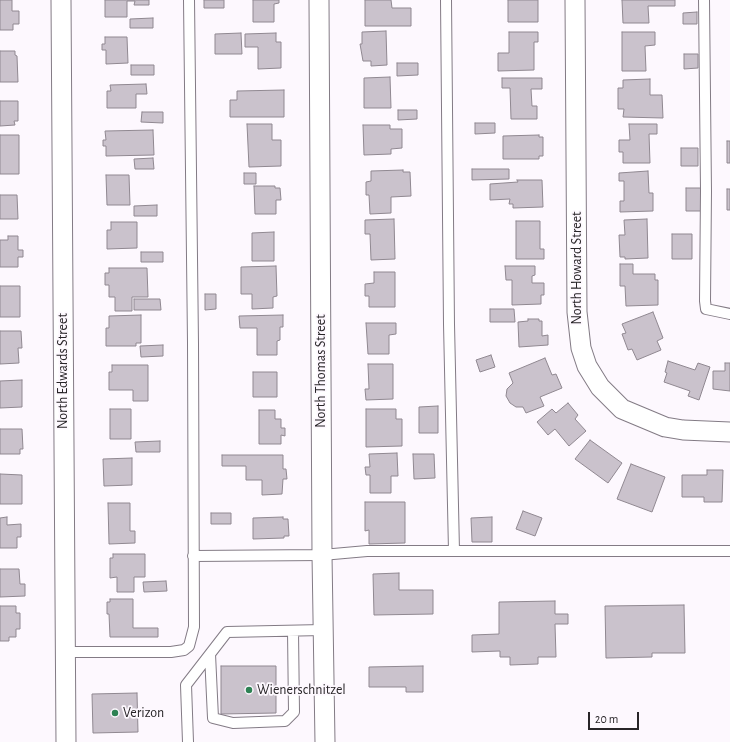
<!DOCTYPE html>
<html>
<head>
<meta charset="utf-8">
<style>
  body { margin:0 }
  #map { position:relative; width:730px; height:742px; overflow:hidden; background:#fdf8fe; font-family:"Alegreya Sans",sans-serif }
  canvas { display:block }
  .scale { position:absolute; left:588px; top:712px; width:51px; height:18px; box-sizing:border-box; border:2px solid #282528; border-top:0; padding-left:5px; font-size:12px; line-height:14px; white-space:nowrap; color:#282528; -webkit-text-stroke:3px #fdf8fe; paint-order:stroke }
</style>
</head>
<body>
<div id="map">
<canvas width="730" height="742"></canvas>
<div class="scale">20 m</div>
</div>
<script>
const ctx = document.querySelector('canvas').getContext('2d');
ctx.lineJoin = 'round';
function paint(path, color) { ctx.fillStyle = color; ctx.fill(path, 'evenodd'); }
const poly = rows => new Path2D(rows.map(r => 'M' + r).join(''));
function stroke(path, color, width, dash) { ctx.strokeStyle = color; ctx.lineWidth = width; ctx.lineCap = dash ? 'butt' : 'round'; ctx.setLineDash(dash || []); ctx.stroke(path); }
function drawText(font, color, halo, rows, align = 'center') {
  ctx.font = font + ' "Alegreya Sans",sans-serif'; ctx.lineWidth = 3.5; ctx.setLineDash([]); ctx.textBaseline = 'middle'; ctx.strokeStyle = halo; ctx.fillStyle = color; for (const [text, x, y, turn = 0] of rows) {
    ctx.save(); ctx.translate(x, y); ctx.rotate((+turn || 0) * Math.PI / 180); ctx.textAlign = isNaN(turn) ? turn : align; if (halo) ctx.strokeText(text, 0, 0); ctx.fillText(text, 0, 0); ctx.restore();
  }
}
const building = poly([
  [0,0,12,0,12,11,19,11,19,24,13,24,13,30,0,30,0,0],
  [105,0,149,0,149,5,134,5,135,1,127,1,127,17,105,17,105,0],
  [204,0,224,0,224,8,204,8,204,0],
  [253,0,279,0,279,3,274,4,274,22,253,22,253,0],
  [365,0,391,0,392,8,411,8,411,26,365,26,365,0],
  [508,0,538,0,538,22,508,22,508,0],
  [622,0,675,0,675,6,648,6,649,23,623,23,622,0],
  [697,12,697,24,683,24,683,13,697,12],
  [153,18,153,28,130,28,130,19,153,18],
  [386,31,387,65,371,66,371,61,363,61,360,44,362,44,362,32,386,31],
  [509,32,538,32,538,42,534,42,534,70,498,71,498,53,509,53,509,32],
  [622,32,655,32,655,45,645,46,646,71,622,71,622,32],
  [241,33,242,54,215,54,215,34,241,33],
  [276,33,276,42,281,42,281,68,258,69,258,47,245,47,245,34,276,33],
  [105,37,127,37,128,63,106,64,106,50,102,50,102,44,105,44,105,37],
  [0,51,15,51,15,55,17,56,18,82,0,82,0,51],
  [684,54,698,54,698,68,684,69,684,54],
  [397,63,418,63,418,75,397,76,397,63],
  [131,65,154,65,154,75,131,75,131,65],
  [390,77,391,108,364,108,364,78,390,77],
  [502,78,542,78,542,89,531,89,532,106,537,106,537,119,511,119,510,88,502,88,502,78],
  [650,79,650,95,662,95,663,118,623,117,624,109,618,109,618,88,623,88,623,80,650,79],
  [146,84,147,94,136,94,136,108,107,108,107,91,111,91,110,85,146,84],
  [284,90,284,117,230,117,230,100,237,100,237,91,284,90],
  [0,101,18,101,18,121,14,121,15,125,0,126,0,101],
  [398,110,417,110,417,119,398,120,398,110],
  [142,112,163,112,163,123,141,122,142,112],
  [475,123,495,123,495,133,475,134,475,123],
  [247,124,272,124,272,140,281,140,281,166,249,167,247,124],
  [629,124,657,124,657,134,649,134,650,163,623,163,623,152,619,152,619,140,630,140,629,124],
  [363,125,390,125,390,129,402,129,402,148,391,149,391,154,364,155,363,125],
  [153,130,154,155,106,156,106,146,103,146,103,140,106,140,105,131,153,130],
  [0,135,19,135,19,174,0,174,0,135],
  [539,135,539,137,543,137,543,156,539,156,539,159,503,159,503,136,539,135],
  [727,141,730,141,730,163,727,163,727,141],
  [681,148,698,148,698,166,681,166,681,148],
  [153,158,154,169,135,169,134,159,153,158],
  [472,169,509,169,509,179,472,180,472,169],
  [403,170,403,172,410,172,411,196,391,197,391,213,370,214,369,195,366,195,366,182,371,181,371,171,403,170],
  [648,171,649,193,653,193,653,211,620,212,620,201,624,201,624,181,619,181,619,173,648,171],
  [244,173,256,173,256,184,244,184,244,173],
  [106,175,129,175,130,205,107,205,106,175],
  [517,180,542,180,543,207,513,208,513,204,509,204,510,199,490,200,490,184,518,182,517,180],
  [254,186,275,186,275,188,280,188,281,200,276,200,276,214,255,214,254,186],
  [686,188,701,188,701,211,686,211,686,188],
  [727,189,730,189,730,210,727,210,727,189],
  [0,195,17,195,18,219,0,219,0,195],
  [157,205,157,216,134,216,134,206,157,205],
  [394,219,395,259,371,260,370,234,365,234,365,220,394,219],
  [647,219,648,258,625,259,625,257,620,257,619,235,625,235,624,220,647,219],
  [516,221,540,221,540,249,544,249,544,259,516,259,516,221],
  [111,222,137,222,137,248,107,249,107,230,111,230,111,222],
  [274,232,274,261,252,261,252,233,274,232],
  [672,234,692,234,692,259,672,259,672,234],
  [8,236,18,236,18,250,23,250,23,257,18,257,18,267,0,267,0,240,8,240,8,236],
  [141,252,163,252,163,262,141,262,141,252],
  [620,264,633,264,633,274,655,274,655,280,658,280,658,305,626,306,625,286,620,286,620,264],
  [276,266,277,296,273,297,273,308,252,309,252,294,241,294,241,267,276,266],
  [505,266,535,266,535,275,532,276,532,283,544,283,544,295,541,295,541,304,512,305,512,280,506,280,505,266],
  [109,268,147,268,148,297,132,297,132,311,115,311,115,297,109,297,109,285,105,285,105,273,109,273,109,268],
  [374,272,395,272,395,307,369,307,369,296,365,296,365,284,374,283,374,272],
  [0,286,20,286,20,317,0,317,0,286],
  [205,294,216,294,216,309,205,310,205,294],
  [134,299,160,299,161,310,134,310,134,299],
  [490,309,514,309,515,322,490,322,490,309],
  [653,312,663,338,657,341,661,350,637,360,632,349,628,350,622,334,626,333,622,324,653,312],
  [141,315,141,343,136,343,136,346,106,346,106,328,109,328,109,316,141,315],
  [283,315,283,327,280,327,280,340,277,341,277,355,257,355,257,328,240,328,239,316,283,315],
  [528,319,539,319,539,321,542,321,542,336,548,335,548,345,519,347,518,322,528,321,528,319],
  [366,323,396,323,396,334,389,335,389,354,368,354,366,323],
  [0,331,21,331,22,348,18,348,19,363,0,364,0,331],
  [163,345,163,356,141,357,140,346,163,345],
  [491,355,495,367,480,372,476,360,491,355],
  [545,358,552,375,556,374,562,388,540,397,544,406,526,413,523,407,516,407,510,403,506,396,507,389,513,383,509,373,545,358],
  [668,361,695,370,698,363,710,367,699,400,688,396,690,391,664,382,667,373,665,372,668,361],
  [725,363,730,363,730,391,713,389,713,371,725,371,725,363],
  [368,364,393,364,393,399,366,400,365,389,369,389,368,364],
  [112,365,148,365,148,401,133,401,133,390,109,390,109,372,112,372,112,365],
  [253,372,277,372,277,397,253,397,253,372],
  [22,380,22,407,0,408,0,381,22,380],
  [568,403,578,415,575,419,586,431,569,446,555,429,548,435,537,422,552,409,556,413,568,403],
  [438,406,438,433,419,433,419,407,438,406],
  [110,409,131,409,131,439,110,439,110,409],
  [366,409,396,409,396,419,402,419,402,446,366,447,366,409],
  [259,410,275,410,275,419,281,419,281,428,285,428,285,436,281,435,281,444,259,444,259,410],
  [0,429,22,429,23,449,20,449,20,454,0,454,0,429],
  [590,440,622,463,608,483,575,459,590,440],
  [160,441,160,452,136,452,135,442,160,441],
  [397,453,398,476,391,476,391,493,370,493,370,475,366,475,365,467,370,467,369,454,397,453],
  [413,454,434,454,435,478,414,479,413,454],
  [222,455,283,455,283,469,286,469,287,479,283,479,282,494,262,495,262,480,246,480,246,466,222,466,222,455],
  [132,458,132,485,104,486,103,459,132,458],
  [631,464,665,477,652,512,617,499,631,464],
  [707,470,723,470,722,502,704,502,704,497,682,497,682,475,707,475,707,470],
  [0,474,22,475,22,504,0,504,0,474],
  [365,502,405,502,405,543,369,544,369,530,365,531,365,502],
  [108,503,130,503,130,531,135,531,135,543,109,544,108,503],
  [523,511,542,518,535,536,516,529,523,511],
  [211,513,231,513,231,524,211,524,211,513],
  [7,517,7,525,21,524,21,537,17,537,17,548,0,548,0,518,7,517],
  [283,517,283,519,288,519,289,536,284,536,284,538,253,539,253,518,283,517],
  [492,517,492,542,472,542,471,518,492,517],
  [113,554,145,554,145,577,134,577,134,592,117,592,117,577,110,578,110,558,113,558,113,554],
  [0,569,19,569,20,584,25,584,25,596,0,597,0,569],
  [399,573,399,590,433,590,433,614,374,615,373,574,399,573],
  [166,581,167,591,144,592,143,582,166,581],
  [110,599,133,599,133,628,158,628,158,637,110,637,109,614,107,614,107,602,110,602,110,599],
  [555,601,555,614,568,614,568,624,555,624,556,657,538,657,538,664,510,665,510,657,500,657,500,651,472,652,472,635,499,634,499,602,555,601],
  [684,605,685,653,652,653,652,657,606,658,605,606,684,605],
  [0,606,16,606,16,613,20,613,20,629,16,629,16,637,9,637,9,641,0,641,0,606],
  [221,666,276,666,276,713,221,714,221,666],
  [423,666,423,692,406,692,406,687,369,687,369,667,423,666],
  [137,693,138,732,93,733,92,694,137,693]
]);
paint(building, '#cac2cc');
stroke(building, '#908891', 1);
const lane = poly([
  [446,0,449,324,454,551],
  [704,0,706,191,705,301,706,309,730,314],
  [193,556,322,555,367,551,730,551],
  [65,652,171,652,184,650,189,646,194,627,193,343,189,0],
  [210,654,213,718,233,723,285,721,294,712,293,631],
  [188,742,186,685,227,632,323,630]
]);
const street = poly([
  [61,0,66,742],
  [319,0,322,555,325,742],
  [575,0,577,312,581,348,587,366,600,387,622,409,665,427,683,430,730,432]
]);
stroke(lane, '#837b85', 12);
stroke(street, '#837b85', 21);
stroke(lane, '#fff', 10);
stroke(street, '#fff', 19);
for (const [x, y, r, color] of [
  [249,690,4,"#2e8254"],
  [115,713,4,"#2e8254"]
]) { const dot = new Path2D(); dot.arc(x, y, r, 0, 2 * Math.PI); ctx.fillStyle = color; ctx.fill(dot); stroke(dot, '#fdf8fe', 1.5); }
drawText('14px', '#282528', '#fdf8fe', [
  ["North Howard Street",577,268,-90],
  ["North Edwards Street",63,371,-90],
  ["North Thomas Street",321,371,-90]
]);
drawText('14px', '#282528', '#fdf8fe', [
  ["Wienerschnitzel",257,690],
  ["Verizon",123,713]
], 'left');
</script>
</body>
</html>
